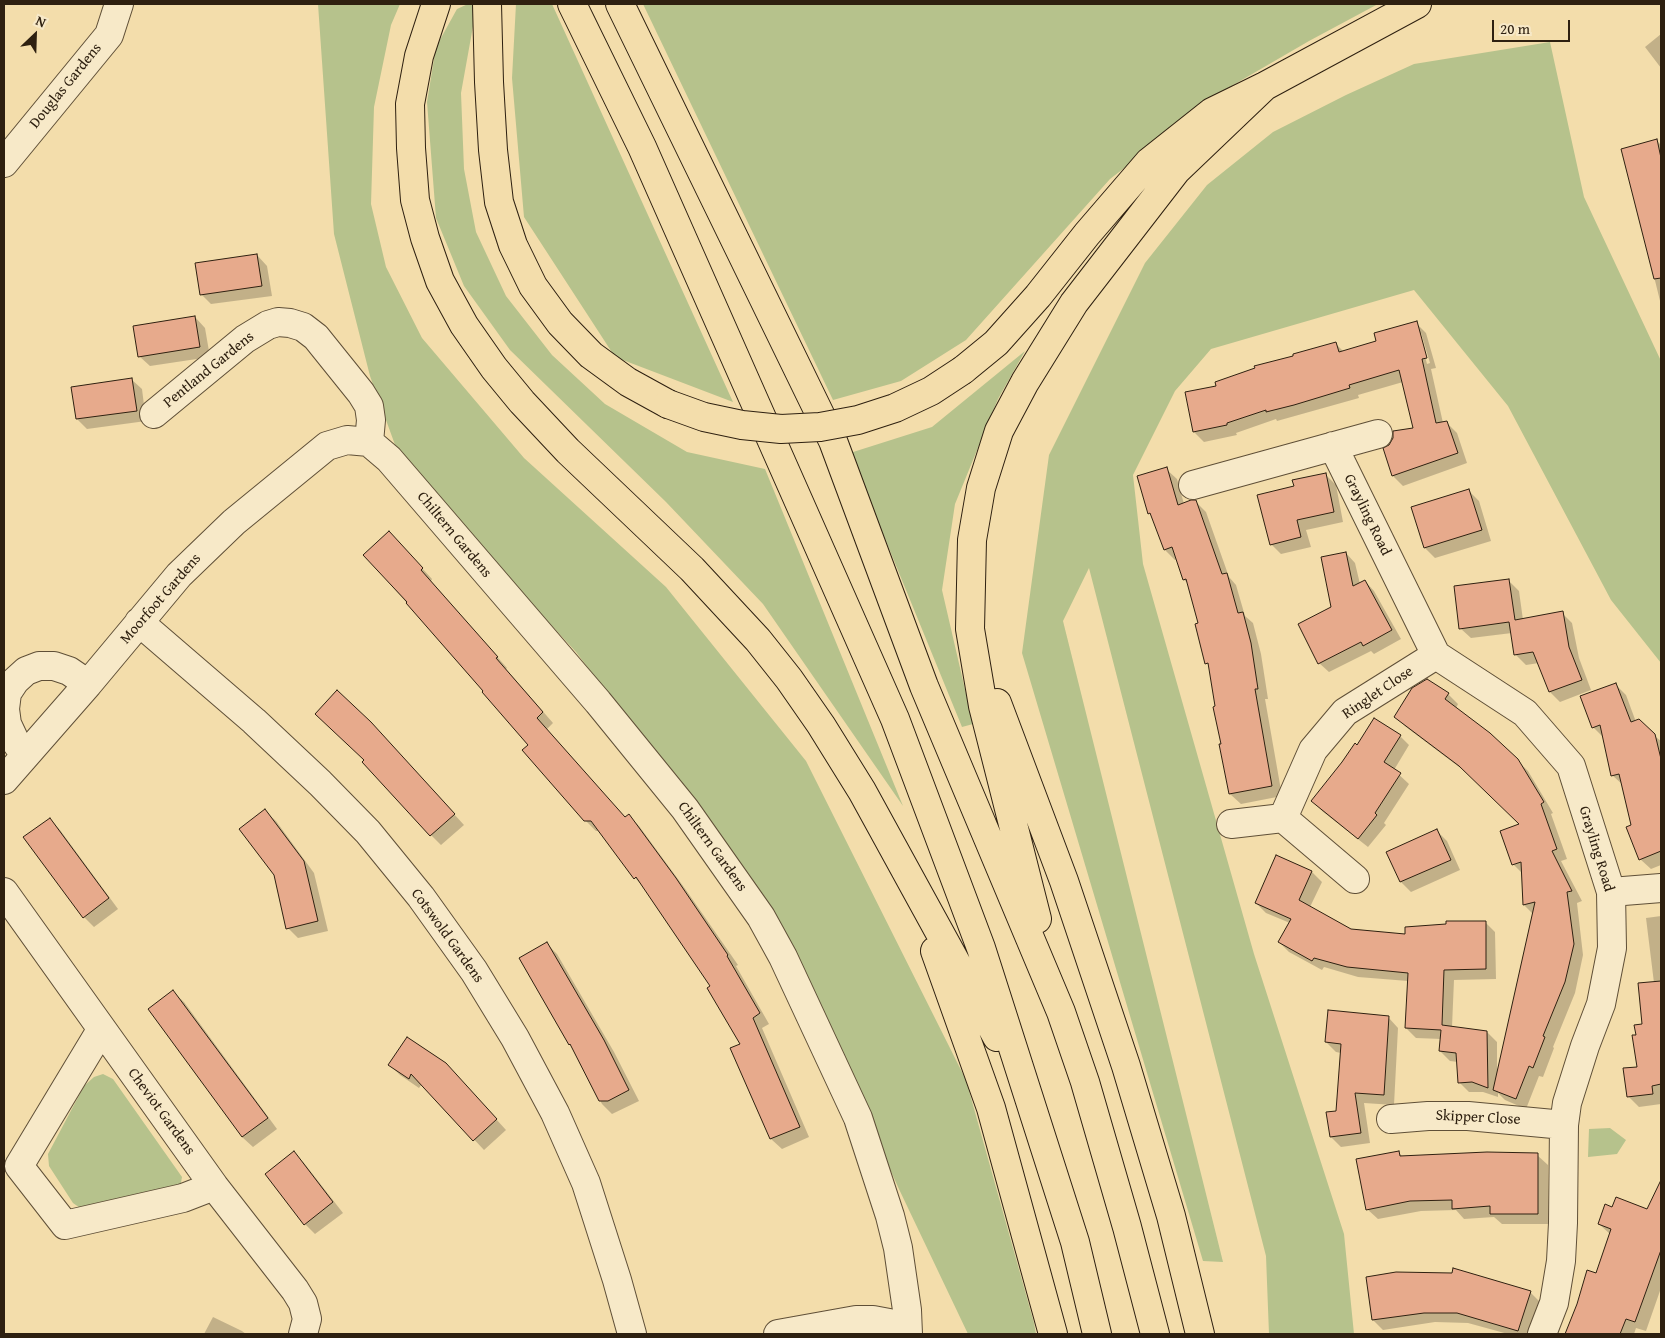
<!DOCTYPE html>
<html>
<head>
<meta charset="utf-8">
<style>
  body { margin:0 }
  #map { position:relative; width:1665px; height:1338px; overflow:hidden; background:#f3ddab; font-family:"Gentium Book Plus",serif }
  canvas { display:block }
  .frame { position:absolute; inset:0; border:5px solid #2e2010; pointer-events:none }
  .north { position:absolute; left:10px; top:10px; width:50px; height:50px; -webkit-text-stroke:4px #f7e9c8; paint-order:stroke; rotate:24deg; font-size:14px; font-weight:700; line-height:20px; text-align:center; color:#2e2010 }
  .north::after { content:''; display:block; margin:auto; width:18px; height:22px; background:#2e2010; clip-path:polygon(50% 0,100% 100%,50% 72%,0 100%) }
  .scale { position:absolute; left:1492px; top:20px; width:78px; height:22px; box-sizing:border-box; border:2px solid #2e2010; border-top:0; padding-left:6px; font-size:15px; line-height:18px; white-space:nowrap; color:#2e2010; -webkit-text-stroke:4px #f7e9c8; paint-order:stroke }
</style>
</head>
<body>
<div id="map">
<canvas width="1665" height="1338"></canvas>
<div class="frame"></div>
<div class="north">N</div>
<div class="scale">20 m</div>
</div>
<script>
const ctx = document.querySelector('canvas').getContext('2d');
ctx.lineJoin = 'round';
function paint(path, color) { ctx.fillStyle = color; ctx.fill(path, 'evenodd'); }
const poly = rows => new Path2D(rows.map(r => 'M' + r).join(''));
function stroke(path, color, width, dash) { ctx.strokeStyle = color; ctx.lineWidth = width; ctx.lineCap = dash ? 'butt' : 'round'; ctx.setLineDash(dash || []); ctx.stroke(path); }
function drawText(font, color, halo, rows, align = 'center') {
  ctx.font = font + ' "Gentium Book Plus",serif'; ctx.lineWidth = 4; ctx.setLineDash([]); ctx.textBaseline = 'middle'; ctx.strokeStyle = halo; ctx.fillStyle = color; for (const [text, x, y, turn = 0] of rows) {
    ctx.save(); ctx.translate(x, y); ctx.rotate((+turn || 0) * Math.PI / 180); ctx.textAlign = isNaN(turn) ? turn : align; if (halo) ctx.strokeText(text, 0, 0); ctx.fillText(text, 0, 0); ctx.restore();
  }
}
paint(poly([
  [318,4,400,4,391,25,374,107,371,204,386,267,422,338,524,458,666,587,806,761,966,1080,1034,1323,1036,1334,968,1334,898,1187,780,924,576,652,402,464,370,376,334,234],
  [468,4,477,4,461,93,464,169,476,232,506,296,552,355,605,404,687,452,765,469,903,806,763,604,666,502,510,350,464,286,436,218,427,102,436,47,457,9],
  [516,4,552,4,733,402,615,357,524,217,512,78],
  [643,4,1378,4,1309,41,1228,88,1110,179,966,340,901,381,833,400],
  [1550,42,1584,197,1661,361,1661,663,1611,600,1508,406,1414,290,1211,349,1175,391,1133,475,1143,564,1254,954,1344,1234,1354,1334,1269,1334,1266,1256,1089,568,1063,621,1223,1262,1203,1261,1022,653,1049,455,1145,263,1207,185,1273,132,1346,95,1414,64],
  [1025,351,998,399,955,504,942,590,973,724,962,727,850,453,932,427],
  [103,1074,113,1079,182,1177,180,1188,83,1210,73,1203,49,1166,48,1154,84,1086,94,1077],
  [1610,1128,1626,1140,1617,1154,1588,1157,1589,1129]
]), '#b6c28c');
paint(poly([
  [1661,34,1661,68,1645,47],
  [1657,141,1661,145,1661,305,1623,150],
  [257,255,267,266,272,296,211,304,201,294],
  [195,317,205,328,210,357,150,366,139,356],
  [1416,323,1426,333,1436,368,1431,369,1443,423,1446,422,1457,433,1467,463,1403,486,1393,476,1385,449,1414,429,1403,382,1358,395,1359,398,1277,421,1276,419,1236,433,1237,435,1204,442,1194,432,1187,393,1218,387,1335,343,1344,352,1377,342],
  [1419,333,1421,333,1430,363,1427,364],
  [131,379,142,389,146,421,87,429,77,419],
  [1166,469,1177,479,1184,504,1195,501,1206,512,1229,577,1236,585,1245,616,1253,623,1261,654,1268,699,1265,699,1282,796,1241,804,1230,794,1210,666,1206,663,1200,624,1189,584,1184,580,1177,559,1175,560,1165,550,1153,516,1150,513],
  [1325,474,1336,485,1343,522,1306,530,1311,547,1281,554,1271,544,1295,486],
  [1469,491,1479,501,1491,541,1435,558,1425,548],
  [399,543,432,579,431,581,507,668,506,669,553,723,547,729,625,819,629,816,639,826,686,890,738,965,736,966,769,1024,762,1028,809,1137,782,1149,771,1139,732,1048,741,1044,712,986,643,886,635,878,600,831,596,831,585,820,530,745,365,555],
  [1346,553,1355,563,1360,584,1365,581,1374,591,1401,639,1374,654,1371,651,1329,672,1319,663],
  [1509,581,1519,591,1523,620,1562,613,1572,623,1579,658,1591,690,1560,702,1550,692,1539,663,1526,665,1516,655,1512,633,1471,638,1460,628],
  [1616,685,1626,695,1636,722,1661,741,1661,865,1651,869,1640,859,1623,785,1612,775,1604,738,1593,727],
  [1448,694,1458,704,1456,708,1490,734,1528,771,1553,813,1551,814,1567,859,1561,861,1582,901,1577,903,1583,955,1575,993,1553,1047,1554,1048,1543,1077,1539,1076,1526,1109,1505,1100,1498,1093,1498,1097,1483,1092,1469,1092,1459,1082,1458,1062,1450,1061,1440,1051,1441,1039,1416,1038,1406,1028,1408,981,1358,977,1324,967,1322,970,1289,952,1279,942,1290,923,1266,913,1256,903,1277,856,1312,872,1322,882,1310,907,1350,930,1406,935,1485,922,1495,932,1496,979,1454,980,1452,1027,1487,1032,1497,1042,1497,1073,1533,914,1524,905,1523,874,1513,864,1521,825,1471,776,1406,727,1396,717],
  [381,734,464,825,441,845,431,835],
  [1400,736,1409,745,1394,770,1409,784,1384,823,1386,825,1368,847,1322,811,1313,801,1358,746],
  [265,811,276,821,314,873,328,931,298,938,288,928],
  [50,819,60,830,118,909,94,927,84,917],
  [1437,831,1447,841,1460,870,1411,892,1401,882],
  [1661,916,1661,1104,1639,1107,1629,1097,1639,1068,1637,1036,1644,1025,1654,983,1646,918],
  [547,944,557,954,614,1052,639,1101,612,1114,602,1104,574,1049,570,1044],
  [173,992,184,1002,277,1129,253,1147,242,1137],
  [1388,1017,1398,1028,1394,1105,1364,1103,1370,1143,1341,1147,1331,1137,1338,1112,1341,1053,1336,1052,1326,1042],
  [390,1065,456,1075,506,1130,484,1150,422,1084,419,1088,400,1075],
  [294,1153,304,1163,343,1213,315,1234,305,1224],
  [1399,1153,1403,1157,1537,1155,1548,1165,1548,1224,1502,1224,1494,1217,1464,1219,1456,1210,1421,1211,1378,1219,1367,1209],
  [1653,1200,1661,1203,1661,1288,1646,1331,1636,1328,1634,1334,1567,1334,1578,1305,1597,1274,1610,1234,1599,1224,1613,1209,1647,1210],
  [1530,1292,1540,1302,1530,1334,1508,1334,1468,1323,1435,1322,1383,1330,1373,1320],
  [213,1317,242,1331,246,1334,204,1334]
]), '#0003');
const building = poly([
  [1657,139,1661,158,1661,278,1654,279,1621,149,1657,139],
  [257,254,262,286,200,295,195,263,257,254],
  [195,316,200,347,138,357,133,326,195,316],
  [1417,321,1427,358,1422,359,1436,423,1447,421,1458,453,1392,476,1383,448,1389,445,1393,438,1393,431,1413,428,1399,370,1349,385,1350,388,1294,405,1266,412,1266,410,1227,423,1227,425,1193,432,1185,392,1216,386,1215,382,1255,368,1254,366,1293,356,1293,354,1336,342,1339,352,1376,341,1374,333,1417,321],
  [132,378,137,411,76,419,71,387,132,378],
  [1167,467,1178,505,1191,500,1196,500,1222,574,1227,573,1238,613,1243,612,1251,643,1258,689,1255,689,1272,786,1229,794,1219,744,1221,744,1213,707,1215,706,1208,663,1205,664,1195,624,1198,623,1186,579,1183,580,1172,547,1164,550,1150,513,1148,514,1137,476,1167,467],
  [1326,473,1334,512,1297,520,1301,537,1270,545,1257,495,1294,486,1292,480,1326,473],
  [1469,489,1482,530,1424,548,1411,507,1469,489],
  [389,531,423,568,421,570,498,657,496,658,543,712,537,718,625,817,629,814,676,878,728,955,727,956,760,1013,753,1018,800,1127,770,1139,730,1048,740,1044,707,988,710,986,636,877,634,879,591,821,584,821,522,750,528,745,482,692,483,691,406,603,407,602,363,555,389,531],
  [1346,552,1353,586,1365,580,1392,630,1363,646,1361,642,1318,664,1298,624,1331,607,1321,557,1346,552],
  [1509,579,1515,620,1563,611,1569,647,1582,680,1549,692,1533,652,1514,655,1509,622,1459,629,1454,586,1509,579],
  [1427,679,1449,693,1445,699,1490,733,1518,759,1544,802,1541,804,1557,849,1552,851,1572,891,1567,892,1574,944,1565,982,1543,1036,1545,1037,1533,1068,1529,1066,1516,1099,1493,1090,1535,902,1523,905,1521,862,1512,865,1500,831,1519,824,1459,766,1394,717,1412,688,1427,679],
  [1616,683,1631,722,1639,719,1655,734,1661,759,1661,851,1639,860,1626,827,1631,825,1619,774,1611,776,1600,725,1592,728,1580,696,1616,683],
  [337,690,371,722,455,814,430,836,362,762,364,760,315,714,337,690],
  [1374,718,1401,735,1384,762,1401,773,1375,813,1377,815,1358,839,1311,801,1342,762,1355,743,1357,745,1374,718],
  [265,809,304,861,318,921,286,929,274,875,239,829,265,809],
  [50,818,109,898,83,918,23,837,50,818],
  [1437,829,1451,860,1400,882,1386,852,1437,829],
  [1276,855,1312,871,1299,900,1351,929,1405,934,1405,927,1446,924,1446,921,1486,921,1486,969,1444,970,1442,1025,1487,1031,1488,1088,1472,1082,1458,1083,1456,1053,1439,1051,1441,1030,1405,1028,1408,973,1347,967,1314,958,1312,961,1278,942,1291,919,1255,903,1276,855],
  [547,942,604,1040,629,1090,608,1101,599,1101,570,1044,569,1045,519,958,547,942],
  [1661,981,1661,1084,1652,1086,1653,1094,1627,1097,1623,1068,1637,1067,1632,1035,1636,1035,1634,1025,1642,1024,1638,983,1661,981],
  [173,990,268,1118,242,1137,148,1009,173,990],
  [1328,1010,1389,1016,1384,1095,1355,1093,1361,1133,1330,1137,1326,1112,1336,1111,1341,1044,1325,1042,1328,1010],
  [407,1037,446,1063,497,1119,473,1141,411,1074,409,1079,388,1065,407,1037],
  [294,1151,333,1202,304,1225,265,1174,294,1151],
  [1399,1151,1400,1156,1487,1152,1538,1153,1538,1214,1490,1214,1490,1206,1452,1209,1452,1200,1410,1201,1366,1210,1356,1159,1399,1151],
  [1661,1180,1661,1250,1635,1322,1626,1319,1620,1334,1565,1334,1577,1304,1587,1270,1596,1273,1611,1229,1598,1224,1605,1204,1612,1207,1616,1197,1647,1209,1661,1180],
  [1453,1268,1531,1291,1518,1331,1457,1313,1424,1313,1372,1320,1366,1277,1396,1272,1452,1273,1453,1268]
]);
paint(building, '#e7aa8c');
stroke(building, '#2e2010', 1);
const street = poly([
  [4,163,109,35,119,4],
  [154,414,245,339,268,325,278,322,290,323,303,327,316,337,361,393,369,406,371,420,369,442],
  [369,442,389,459,598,702,685,809,761,917,783,957,858,1118,890,1216,898,1248,907,1310,908,1334],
  [1333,446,1436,655,1525,713,1571,766,1611,892,1612,948,1601,1004,1585,1046,1567,1103,1564,1125,1563,1223,1561,1261,1554,1303,1542,1334],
  [1193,485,1378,434],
  [139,622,254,721,320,783,368,832,421,897,474,971,515,1038,555,1113,586,1183,617,1280,632,1334],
  [25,755,15,741,7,724,5,709,7,693,15,681,26,671,39,666,54,666,69,671,88,684],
  [4,780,88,684,179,575,234,522,327,446,347,440,369,442],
  [1231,824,1283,818],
  [1355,879,1283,818,1313,750,1345,712,1436,655],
  [4,892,214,1186,295,1290,303,1303,307,1319,303,1334],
  [1611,892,1661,888],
  [101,1030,19,1166,65,1225,183,1198,214,1186],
  [1391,1119,1428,1116,1468,1116,1564,1125],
  [778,1334,856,1320,873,1320,889,1323,908,1334]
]);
const highway = poly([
  [436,4,419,56,410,104,411,148,415,200,425,238,440,281,464,325,494,368,522,402,568,451,692,569,758,640,789,679,821,725,862,791,997,1037],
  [487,4,489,82,493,150,499,202,513,245,533,286,560,323,591,355,628,382,668,404],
  [572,4,642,147,895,719,981,948,1075,1242,1097,1334],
  [620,4,833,441,924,686,1061,1012,1085,1082,1127,1227,1155,1334],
  [963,370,996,343,1038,296,1087,234,1149,162,1212,112,1265,86,1417,4],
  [997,703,1064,881,1126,1066,1171,1216,1200,1334],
  [1037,919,983,706,970,629,972,540,981,488,999,431,1025,382,1074,303,1176,171,1265,86],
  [935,951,991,1108,1053,1334]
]);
stroke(street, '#5f4f37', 30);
stroke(highway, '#2e2010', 30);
stroke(street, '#f7e9c8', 28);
stroke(highway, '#f3ddab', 28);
const highwayBridge = poly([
  [668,404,704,417,742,425,781,429,820,427,858,420,895,408,931,391,963,370]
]);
stroke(highwayBridge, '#2e2010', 30, []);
stroke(highwayBridge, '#f3ddab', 28);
drawText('15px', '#2e2010', '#f7e9c8', [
  ["Douglas Gardens",66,86,-51],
  ["Pentland Gardens",209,370,-39],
  ["Grayling Road",1367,515,64],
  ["Chiltern Gardens",454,535,50],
  ["Moorfoot Gardens",161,599,-49],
  ["Ringlet Close",1378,693,-34],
  ["Chiltern Gardens",712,847,54],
  ["Grayling Road",1596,849,73],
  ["Cotswold Gardens",447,936,54],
  ["Cheviot Gardens",161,1112,54],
  ["Skipper Close",1478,1118,3]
]);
</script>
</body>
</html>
